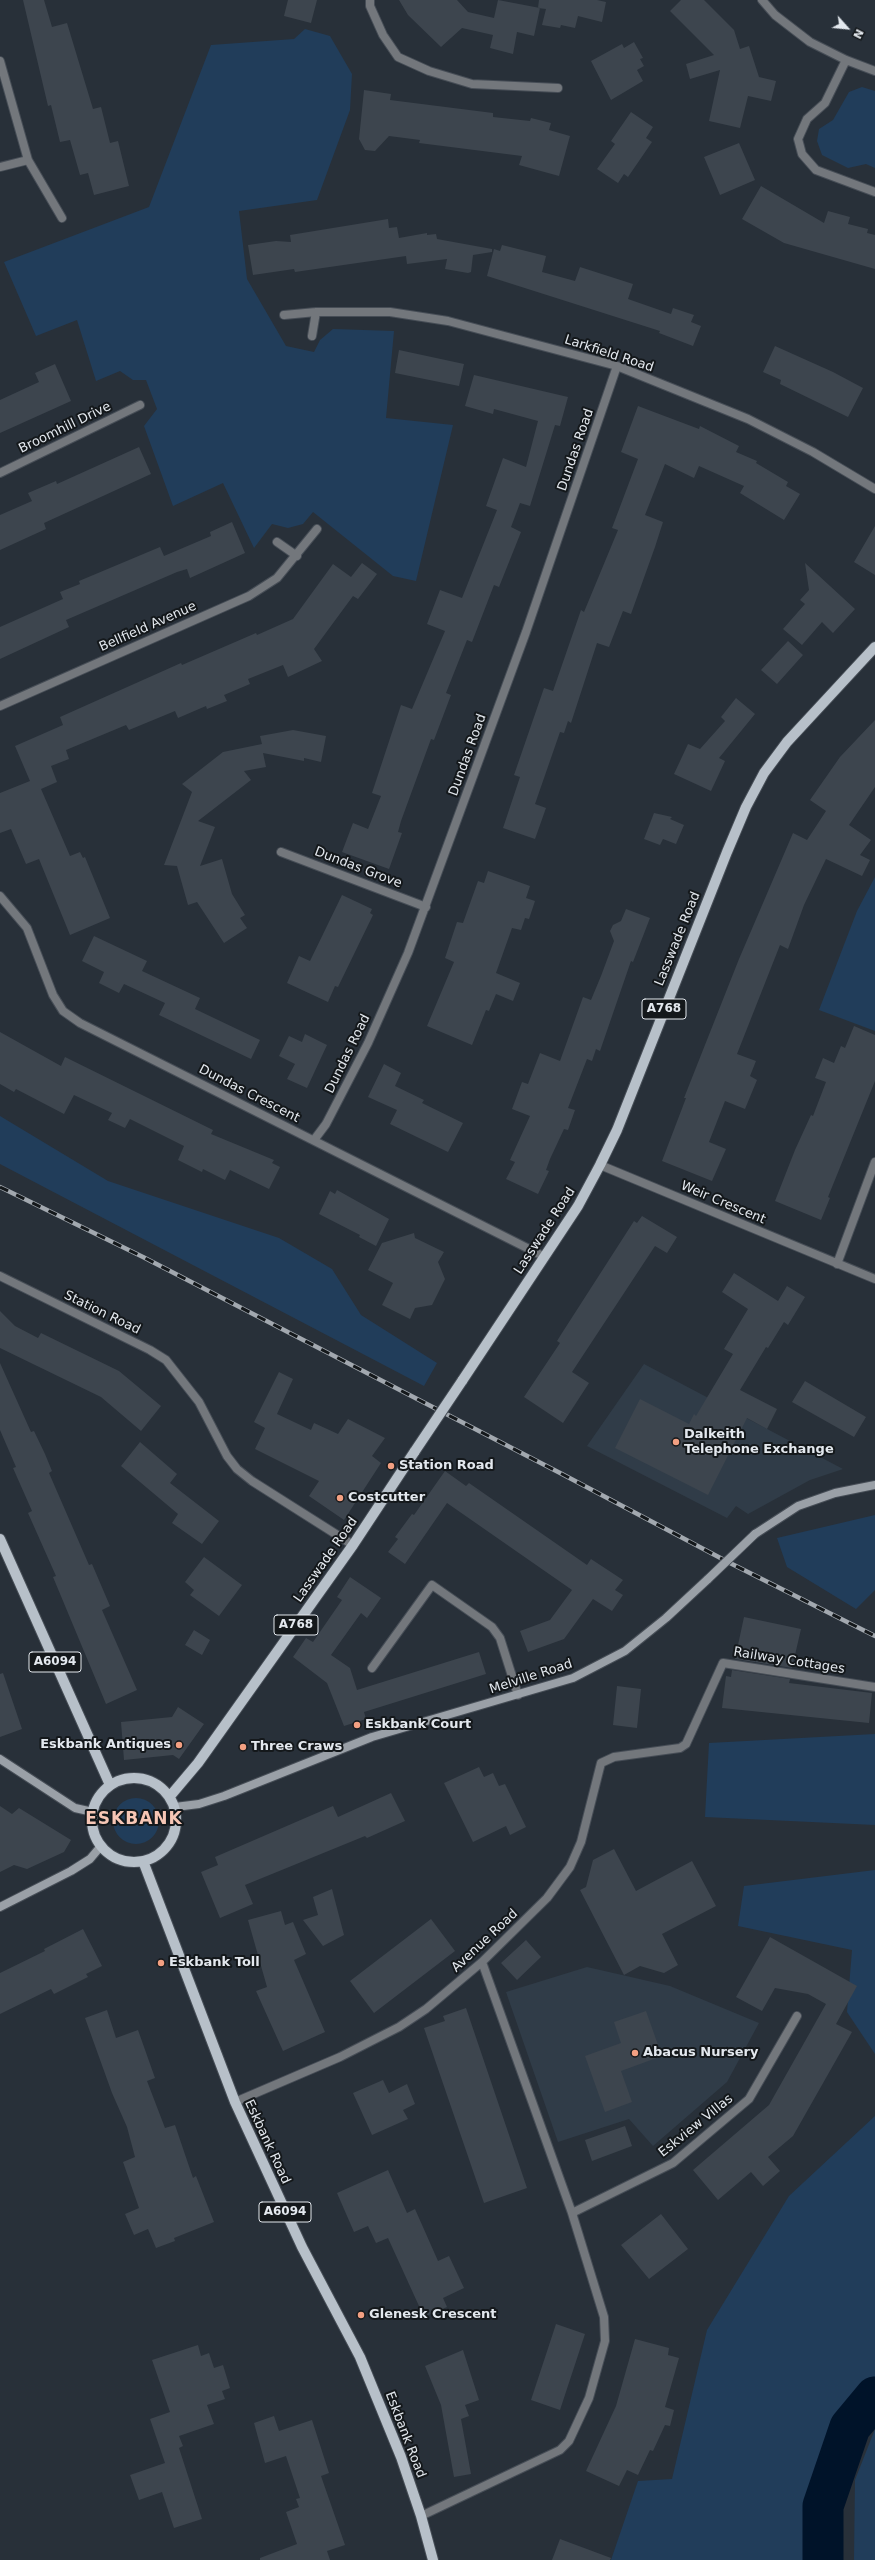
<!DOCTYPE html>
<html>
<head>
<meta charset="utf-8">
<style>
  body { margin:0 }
  #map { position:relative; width:875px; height:2560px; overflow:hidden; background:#283039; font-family:"DejaVu Sans",sans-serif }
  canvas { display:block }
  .north { position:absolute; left:827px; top:8px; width:40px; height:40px; -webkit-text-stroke:3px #14181b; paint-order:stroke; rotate:117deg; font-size:11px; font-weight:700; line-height:16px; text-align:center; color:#e3e8ee }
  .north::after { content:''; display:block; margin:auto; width:14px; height:18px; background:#e3e8ee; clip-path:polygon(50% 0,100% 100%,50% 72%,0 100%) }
</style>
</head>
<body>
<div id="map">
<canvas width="875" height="2560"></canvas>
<div class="north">N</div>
</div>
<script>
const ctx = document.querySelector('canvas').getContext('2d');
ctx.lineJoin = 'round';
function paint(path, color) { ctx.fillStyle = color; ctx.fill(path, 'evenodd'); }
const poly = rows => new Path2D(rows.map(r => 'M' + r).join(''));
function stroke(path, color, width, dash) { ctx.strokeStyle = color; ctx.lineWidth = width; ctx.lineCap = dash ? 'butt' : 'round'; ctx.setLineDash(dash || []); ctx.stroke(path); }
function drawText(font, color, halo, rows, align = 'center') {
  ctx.font = font + ' "DejaVu Sans",sans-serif'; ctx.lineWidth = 4; ctx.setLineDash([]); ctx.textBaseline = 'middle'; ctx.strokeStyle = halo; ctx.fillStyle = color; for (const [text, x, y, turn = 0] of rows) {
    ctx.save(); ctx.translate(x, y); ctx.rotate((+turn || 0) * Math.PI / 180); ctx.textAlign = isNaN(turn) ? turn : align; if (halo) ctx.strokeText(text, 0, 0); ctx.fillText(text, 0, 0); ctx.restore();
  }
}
paint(poly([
  [644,1364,843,1469,810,1480,748,1514,736,1506,727,1518,587,1446],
  [587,1967,670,1986,759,2023,727,2082,653,2146,629,2119,558,2142,506,1992]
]), '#303c48');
paint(poly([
  [305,29,330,36,352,74,350,110,317,200,239,211,247,279,286,346,314,352,320,340,333,329,394,331,386,418,453,425,416,581,393,576,313,512,303,524,288,528,272,524,254,548,223,483,173,506,144,426,157,409,146,380,133,380,120,371,96,381,77,320,36,336,4,262,149,207,211,45,294,39],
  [862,87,875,91,875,168,866,164,848,168,822,155,817,141,819,129,833,120,849,92],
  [875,877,875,1031,819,1010,857,911],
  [0,1116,108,1181,279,1238,332,1269,361,1315,437,1363,424,1386,0,1164],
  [875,1515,875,1590,856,1609,787,1567,777,1538],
  [875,1734,875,1825,705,1817,709,1743],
  '113 1821a23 23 0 1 1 46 0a23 23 0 1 1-46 0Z',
  [875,1870,875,2054,847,2012,852,1950,738,1926,744,1886],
  [875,2116,875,2377,837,2429,812,2496,808,2560,611,2560,638,2481,672,2479,707,2330,789,2196],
  [875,2429,875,2560,854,2560,855,2480]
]), '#213d5a');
stroke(poly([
  [823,2560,823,2506,850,2427,875,2397]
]), '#001329', 41);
paint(poly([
  [23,0,44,0,52,27,67,23,93,109,101,107,110,143,118,141,129,186,94,195,88,173,80,175,70,140,60,142,51,105,48,106],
  [288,0,317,0,311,23,284,16],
  [399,0,457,0,468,12,494,18,498,0,540,8,534,36,517,32,513,54,490,48,493,35,462,28,441,47,408,15],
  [539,0,597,0,606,2,602,22,578,16,575,28,561,25,560,28,542,25,546,9,538,8],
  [681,0,704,0,734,30,740,49,749,46,759,77,776,81,771,101,748,96,740,128,709,121,720,70,690,79,686,64,714,55,670,11],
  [634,42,643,58,640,59,644,66,637,70,643,81,611,100,591,61,622,44,624,48],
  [364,90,391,94,390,100,493,113,493,117,530,121,531,118,551,123,549,130,570,136,559,176,519,165,522,156,419,143,420,140,389,136,375,151,365,150,359,139],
  [631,112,653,127,646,138,652,142,628,177,624,174,618,183,597,169,615,144,611,141],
  [739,143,755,180,720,195,704,157],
  [761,186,824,223,828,211,850,217,848,224,868,229,867,233,875,235,875,269,784,243,742,219],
  [388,219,389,228,397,227,399,238,427,233,427,235,436,234,437,239,492,249,492,252,473,255,471,272,468,273,445,269,447,259,407,264,406,256,295,272,294,269,253,275,248,245,276,241,291,242,290,235],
  [502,245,546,256,542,272,575,281,580,267,633,284,628,299,671,314,673,308,694,315,691,322,701,326,693,346,659,333,660,331,487,276,494,249,500,251],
  [775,346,833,372,863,388,848,417,780,384,781,380,763,372],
  [399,350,464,364,459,386,395,373],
  [55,364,71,401,0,433,0,400,39,382,35,373],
  [474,375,568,397,560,426,555,425,530,506,520,503,511,527,521,532,499,587,494,585,472,642,467,640,446,693,451,695,434,740,431,739,401,821,398,832,402,833,389,869,342,852,353,823,368,829,381,796,372,793,401,705,412,709,445,631,427,624,440,590,462,598,497,510,486,506,503,458,526,467,538,421,494,409,493,414,465,406],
  [638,406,699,429,700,426,739,446,736,452,757,461,756,463,788,482,786,486,800,494,784,520,740,493,744,486,699,466,694,478,665,464,645,515,663,522,655,547,631,614,623,611,609,647,597,643,571,723,568,721,564,733,560,732,535,804,546,808,535,839,503,828,520,777,514,775,544,688,553,691,581,610,584,612,618,530,612,528,638,459,621,452],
  [139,447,151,474,44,523,46,529,0,550,0,515,32,501,28,493,56,481,57,484],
  [232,522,245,553,190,578,187,569,177,572,66,620,69,627,0,659,0,627,63,599,60,592,80,584,79,581,160,547,164,556,211,536,210,532],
  [875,526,875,575,854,562],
  [362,563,377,574,358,599,353,596,314,649,322,661,288,677,283,665,248,679,250,684,224,695,227,701,207,709,206,706,178,718,175,711,129,730,126,725,66,750,69,759,51,766,57,782,41,789,70,856,80,852,83,858,85,857,110,918,70,935,39,859,26,864,11,829,0,833,0,793,30,781,15,746,63,725,60,717,181,663,182,665,256,633,257,635,293,619,333,564,351,577],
  [805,563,855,609,833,633,822,622,802,645,783,629,805,604,800,600,809,590],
  [788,641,803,655,777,684,761,670],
  [736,698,755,714,719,758,725,761,711,791,674,774,688,744,700,749,725,721,721,717],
  [875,720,875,787,849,825,871,840,860,855,870,860,862,876,826,859,804,905,788,949,780,945,737,1054,756,1061,750,1076,757,1080,745,1109,725,1101,709,1142,726,1149,712,1181,662,1161,686,1098,684,1098,739,959,793,833,807,840,826,811,810,800,840,757],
  [293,730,326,736,321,762,304,758,304,761,263,753,266,767,244,771,251,780,198,821,215,827,200,866,222,859,232,894,245,915,240,918,247,928,224,943,197,902,188,905,177,866,164,865,192,792,182,784,223,752,262,744,260,736],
  [654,813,672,817,670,819,684,825,676,844,663,839,660,845,644,839],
  [488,871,530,886,526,898,535,901,529,919,525,918,521,930,512,928,496,973,520,983,513,1001,496,994,489,1011,486,1010,472,1045,427,1026,454,962,445,958,457,922,463,923,478,881,484,883],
  [342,895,372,909,370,913,373,915,338,987,335,986,328,1002,287,983,299,956,310,961],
  [626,909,650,918,633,962,631,961,600,1051,596,1049,592,1061,587,1059,568,1108,575,1110,568,1130,564,1129,550,1159,546,1170,549,1171,538,1194,506,1179,515,1162,510,1160,530,1116,512,1109,522,1082,528,1084,540,1053,560,1061,583,997,591,1000,601,976,614,941,610,931,613,925,621,921],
  [94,936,147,961,142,971,200,998,195,1009,260,1040,251,1059,159,1015,165,1003,124,984,119,993,99,983,104,972,82,961],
  [854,1026,875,1035,875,1081,828,1197,830,1198,821,1220,775,1201,795,1150,811,1115,813,1116,826,1082,815,1078,823,1058,834,1063,841,1046,845,1048],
  [0,1032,61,1066,65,1057,213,1130,211,1134,274,1160,272,1163,280,1167,269,1189,230,1170,225,1180,203,1169,202,1172,178,1160,184,1146,130,1119,125,1128,108,1120,112,1113,74,1095,64,1114,16,1089,14,1092,0,1084],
  [305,1034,327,1045,307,1088,287,1079,295,1064,279,1056,289,1036,302,1042],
  [384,1064,401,1073,395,1086,424,1100,422,1103,463,1123,448,1152,390,1124,397,1110,368,1097],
  [337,1190,389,1219,376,1246,359,1237,360,1235,319,1214,330,1191,335,1194],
  [642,1216,677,1237,667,1253,655,1246,572,1372,589,1383,563,1423,524,1397,560,1343,557,1341,562,1333,634,1221,637,1223],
  [414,1233,415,1238,444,1252,438,1262,445,1279,432,1305,415,1308,410,1319,382,1305,393,1283,368,1270,382,1243],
  [734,1273,778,1301,787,1286,805,1297,788,1325,784,1322,768,1348,766,1347,740,1390,777,1409,767,1429,747,1418,708,1495,615,1448,640,1399,689,1424,694,1414,696,1416,733,1354,724,1349,748,1309,722,1292],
  [0,1311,15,1326,38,1338,41,1333,119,1371,161,1406,141,1431,101,1397,0,1348],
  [0,1363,31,1432,34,1431,45,1454,52,1471,49,1473,89,1565,92,1564,110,1606,102,1610,137,1690,106,1704,53,1577,56,1576,28,1513,32,1511,13,1468,16,1467,0,1430],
  [279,1372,293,1379,277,1414,311,1430,314,1423,338,1434,348,1419,385,1438,372,1456,381,1463,344,1520,309,1496,319,1481,255,1449,265,1428,254,1422],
  [805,1381,866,1417,854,1437,792,1402],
  [140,1442,177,1474,170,1483,219,1521,202,1544,172,1523,178,1514,121,1466],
  [445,1471,466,1486,469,1483,587,1565,591,1559,623,1580,615,1590,623,1595,612,1611,593,1599,564,1639,528,1652,520,1631,550,1620,572,1590,447,1503,405,1564,388,1552,398,1539,395,1537,412,1514,414,1515],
  [204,1557,242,1585,219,1616,190,1595,194,1590,185,1582],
  [350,1577,381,1598,367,1618,361,1613,331,1655,350,1668,357,1690,479,1652,486,1674,364,1712,366,1719,344,1726,327,1683,293,1657,306,1638,313,1642,342,1600,337,1597],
  [744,1617,801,1629,792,1668,735,1659],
  [194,1630,210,1640,202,1655,185,1645],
  [732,1670,790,1679,789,1683,872,1693,869,1723,722,1708,726,1676,731,1677],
  [3,1673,22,1729,0,1737,0,1674],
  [617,1686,641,1689,637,1728,613,1725],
  [178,1707,204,1724,179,1759,173,1755,124,1760,121,1722,172,1717],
  [479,1767,484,1777,493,1773,499,1786,505,1784,526,1827,510,1835,506,1826,473,1842,444,1783],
  [391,1793,405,1821,367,1838,365,1836,245,1885,253,1904,220,1918,201,1872,218,1865,215,1857,333,1806,338,1817],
  [0,1806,12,1814,19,1808,71,1840,64,1852,27,1869,14,1865,0,1872],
  [614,1849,636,1891,692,1861,716,1906,662,1934,678,1965,664,1973,640,1966,624,1975,580,1890,586,1887,593,1860],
  [332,1889,344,1935,323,1946,303,1920,318,1915,313,1897],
  [281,1911,285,1925,293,1922,306,1954,294,1960,325,2032,283,2051,256,1991,267,1987,248,1920],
  [431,1919,455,1951,374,2013,350,1981],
  [83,1929,102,1966,86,1974,88,1977,54,1994,51,1989,0,2014,0,1973,45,1951,44,1949],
  [770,1937,857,1986,836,2024,852,2032,793,2136,768,2157,780,2171,763,2186,751,2172,718,2200,693,2170,769,2105,826,2004,808,1994,775,1988,762,2011,736,1997],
  [526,1940,541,1957,517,1980,501,1963],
  [466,2008,527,2188,484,2203,424,2028,445,2021,443,2016],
  [107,2010,116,2038,138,2030,155,2078,147,2081,165,2128,175,2125,193,2178,196,2176,214,2222,174,2238,175,2241,156,2248,148,2229,134,2235,125,2214,139,2208,123,2162,135,2157,127,2127,112,2093,85,2018],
  [646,2011,662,2056,621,2071,632,2102,605,2112,585,2056,621,2043,614,2022],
  [383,2080,389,2093,407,2084,415,2104,403,2110,408,2119,372,2135,353,2093],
  [625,2126,632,2146,592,2161,585,2140],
  [388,2170,407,2213,415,2209,438,2261,449,2256,464,2288,443,2298,447,2307,424,2317,388,2238,376,2243,368,2226,354,2232,337,2193],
  [661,2214,688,2249,649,2279,621,2245],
  [556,2324,585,2334,560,2410,531,2400],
  [635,2339,669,2348,668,2355,679,2358,665,2407,674,2410,670,2426,665,2425,653,2451,650,2450,638,2475,627,2470,619,2486,586,2471,616,2406],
  [198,2345,201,2356,209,2353,214,2368,223,2365,230,2388,222,2391,225,2399,207,2405,214,2424,179,2436,183,2446,179,2448,202,2519,174,2528,162,2492,139,2500,130,2475,165,2463,150,2419,170,2412,152,2360],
  [463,2350,479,2400,465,2405,469,2416,461,2419,471,2474,454,2477,441,2405,425,2366],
  [274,2416,279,2431,312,2420,329,2473,321,2476,345,2545,327,2551,330,2560,260,2560,260,2558,297,2544,286,2512,299,2507,296,2499,300,2498,286,2456,265,2463,254,2423],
  [560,2539,611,2558,610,2560,552,2560]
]), '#3d454e');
const minor = poly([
  [370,0,370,6,383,35,398,57,429,71,472,84,558,88],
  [762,0,775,15,810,42,846,60,875,71],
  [846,60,825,103,807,119,798,139,802,154,816,170,875,192],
  [0,61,28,160,62,218],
  [0,167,28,160],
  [284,315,316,312,390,312,448,321,617,366,748,419,813,452,875,489],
  [312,336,316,312],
  [0,473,140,405],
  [277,542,297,556],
  [0,706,249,596,277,578,317,529],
  [281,852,426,907],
  [0,896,27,928,53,995,63,1011,80,1023,545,1257],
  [314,1140,326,1124,368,1043,408,953,526,632,617,366],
  [600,1165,875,1279],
  [837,1264,875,1162],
  [0,1276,150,1350,166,1360,199,1402,227,1456,237,1469,252,1481,353,1545],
  [372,1668,432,1585,492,1627,500,1638,518,1695],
  [235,2102,340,2057,399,2027,426,2009,482,1962,547,1898,570,1867,581,1842,601,1763,614,1757,680,1748,686,1744,723,1663,875,1687],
  [572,2213,673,2163,749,2099,797,2016],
  [421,2516,560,2450,569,2441,589,2398,605,2341,604,2317,572,2213,482,1962]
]);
const secondary = poly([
  [755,1534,798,1506,835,1493,875,1485],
  [0,1759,75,1808,93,1812],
  [175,1807,199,1804,224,1796,372,1737,573,1678,625,1651,666,1618,708,1579],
  [0,1907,71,1871,90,1859,101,1846]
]);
const primary = poly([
  [462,1381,578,1206,600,1165,617,1130,727,852,746,807,764,773,787,742,875,647],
  [0,1539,110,1785],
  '92 1820a42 42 0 1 1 84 0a42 42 0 1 1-84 0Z',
  [171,1795,198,1763,353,1545,415,1451],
  [143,1861,235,2102,302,2247,360,2357,401,2457,421,2516,433,2560]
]);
stroke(minor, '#464d56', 10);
stroke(secondary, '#464d56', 10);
stroke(primary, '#464d56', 12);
stroke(minor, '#73777c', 8);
stroke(secondary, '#9aa0a7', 8);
stroke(primary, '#b7c0c9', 10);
const rail = poly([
  [0,1187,143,1257,562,1474,728,1562,875,1636]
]);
stroke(rail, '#a2a8af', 4.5);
stroke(rail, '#14181b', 3, [9]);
const secondaryBridge = poly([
  [708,1579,755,1534]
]);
const primaryBridge = poly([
  [415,1451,462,1381]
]);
stroke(secondaryBridge, '#464d56', 10, []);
stroke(primaryBridge, '#464d56', 12, []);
stroke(secondaryBridge, '#9aa0a7', 8);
stroke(primaryBridge, '#b7c0c9', 10);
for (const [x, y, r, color] of [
  [676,1442,4,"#f3a082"],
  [391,1466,4,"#f3a082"],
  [340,1498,4,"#f3a082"],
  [357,1725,4,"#f3a082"],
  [179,1745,4,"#f3a082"],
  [243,1747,4,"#f3a082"],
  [161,1963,4,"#f3a082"],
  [635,2053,4,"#f3a082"],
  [361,2315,4,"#f3a082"]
]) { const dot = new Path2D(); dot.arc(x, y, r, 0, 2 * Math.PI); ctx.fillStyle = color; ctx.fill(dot); stroke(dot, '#14181b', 1.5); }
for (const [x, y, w] of [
  [664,1009,44],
  [296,1625,44],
  [55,1662,52],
  [285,2212,52]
]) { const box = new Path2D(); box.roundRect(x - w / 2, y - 10, w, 20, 3); ctx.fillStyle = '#14181b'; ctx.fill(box); stroke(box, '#e3e8ee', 1); }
drawText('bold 12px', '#e3e8ee', null, [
  ["A768",664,1009],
  ["A768",296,1625],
  ["A6094",55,1662],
  ["A6094",285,2212]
]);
drawText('13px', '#e3e8ee', '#14181b', [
  ["Larkfield Road",609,354,18],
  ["Broomhill Drive",65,428,-26],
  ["Dundas Road",576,450,-71],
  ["Bellfield Avenue",148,627,-24],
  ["Dundas Road",468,755,-70],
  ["Dundas Grove",358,868,21],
  ["Lasswade Road",678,939,-68],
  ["Dundas Road",348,1054,-64],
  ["Dundas Crescent",249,1094,27],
  ["Weir Crescent",723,1203,23],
  ["Lasswade Road",545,1231,-57],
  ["Station Road",102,1313,26],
  ["Lasswade Road",326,1560,-55],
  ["Railway Cottages",789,1661,9],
  ["Melville Road",531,1677,-18],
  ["Avenue Road",485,1941,-43],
  ["Eskview Villas",696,2126,-39],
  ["Eskbank Road",267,2142,65],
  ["Eskbank Road",405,2435,69]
]);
drawText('bold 13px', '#e3e8ee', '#14181b', [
  ["Dalkeith",684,1435],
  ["Telephone Exchange",684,1450],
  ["Station Road",399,1466],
  ["Costcutter",348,1498],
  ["Eskbank Court",365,1725],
  ["Eskbank Antiques",171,1745,"right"],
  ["Three Craws",251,1747],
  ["Eskbank Toll",169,1963],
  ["Abacus Nursery",643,2053],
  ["Glenesk Crescent",369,2315]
], 'left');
ctx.letterSpacing = '1px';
drawText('bold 17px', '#f6c6b5', '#14181b', [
  ["ESKBANK",134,1820]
]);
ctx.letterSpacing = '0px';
</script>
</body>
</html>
